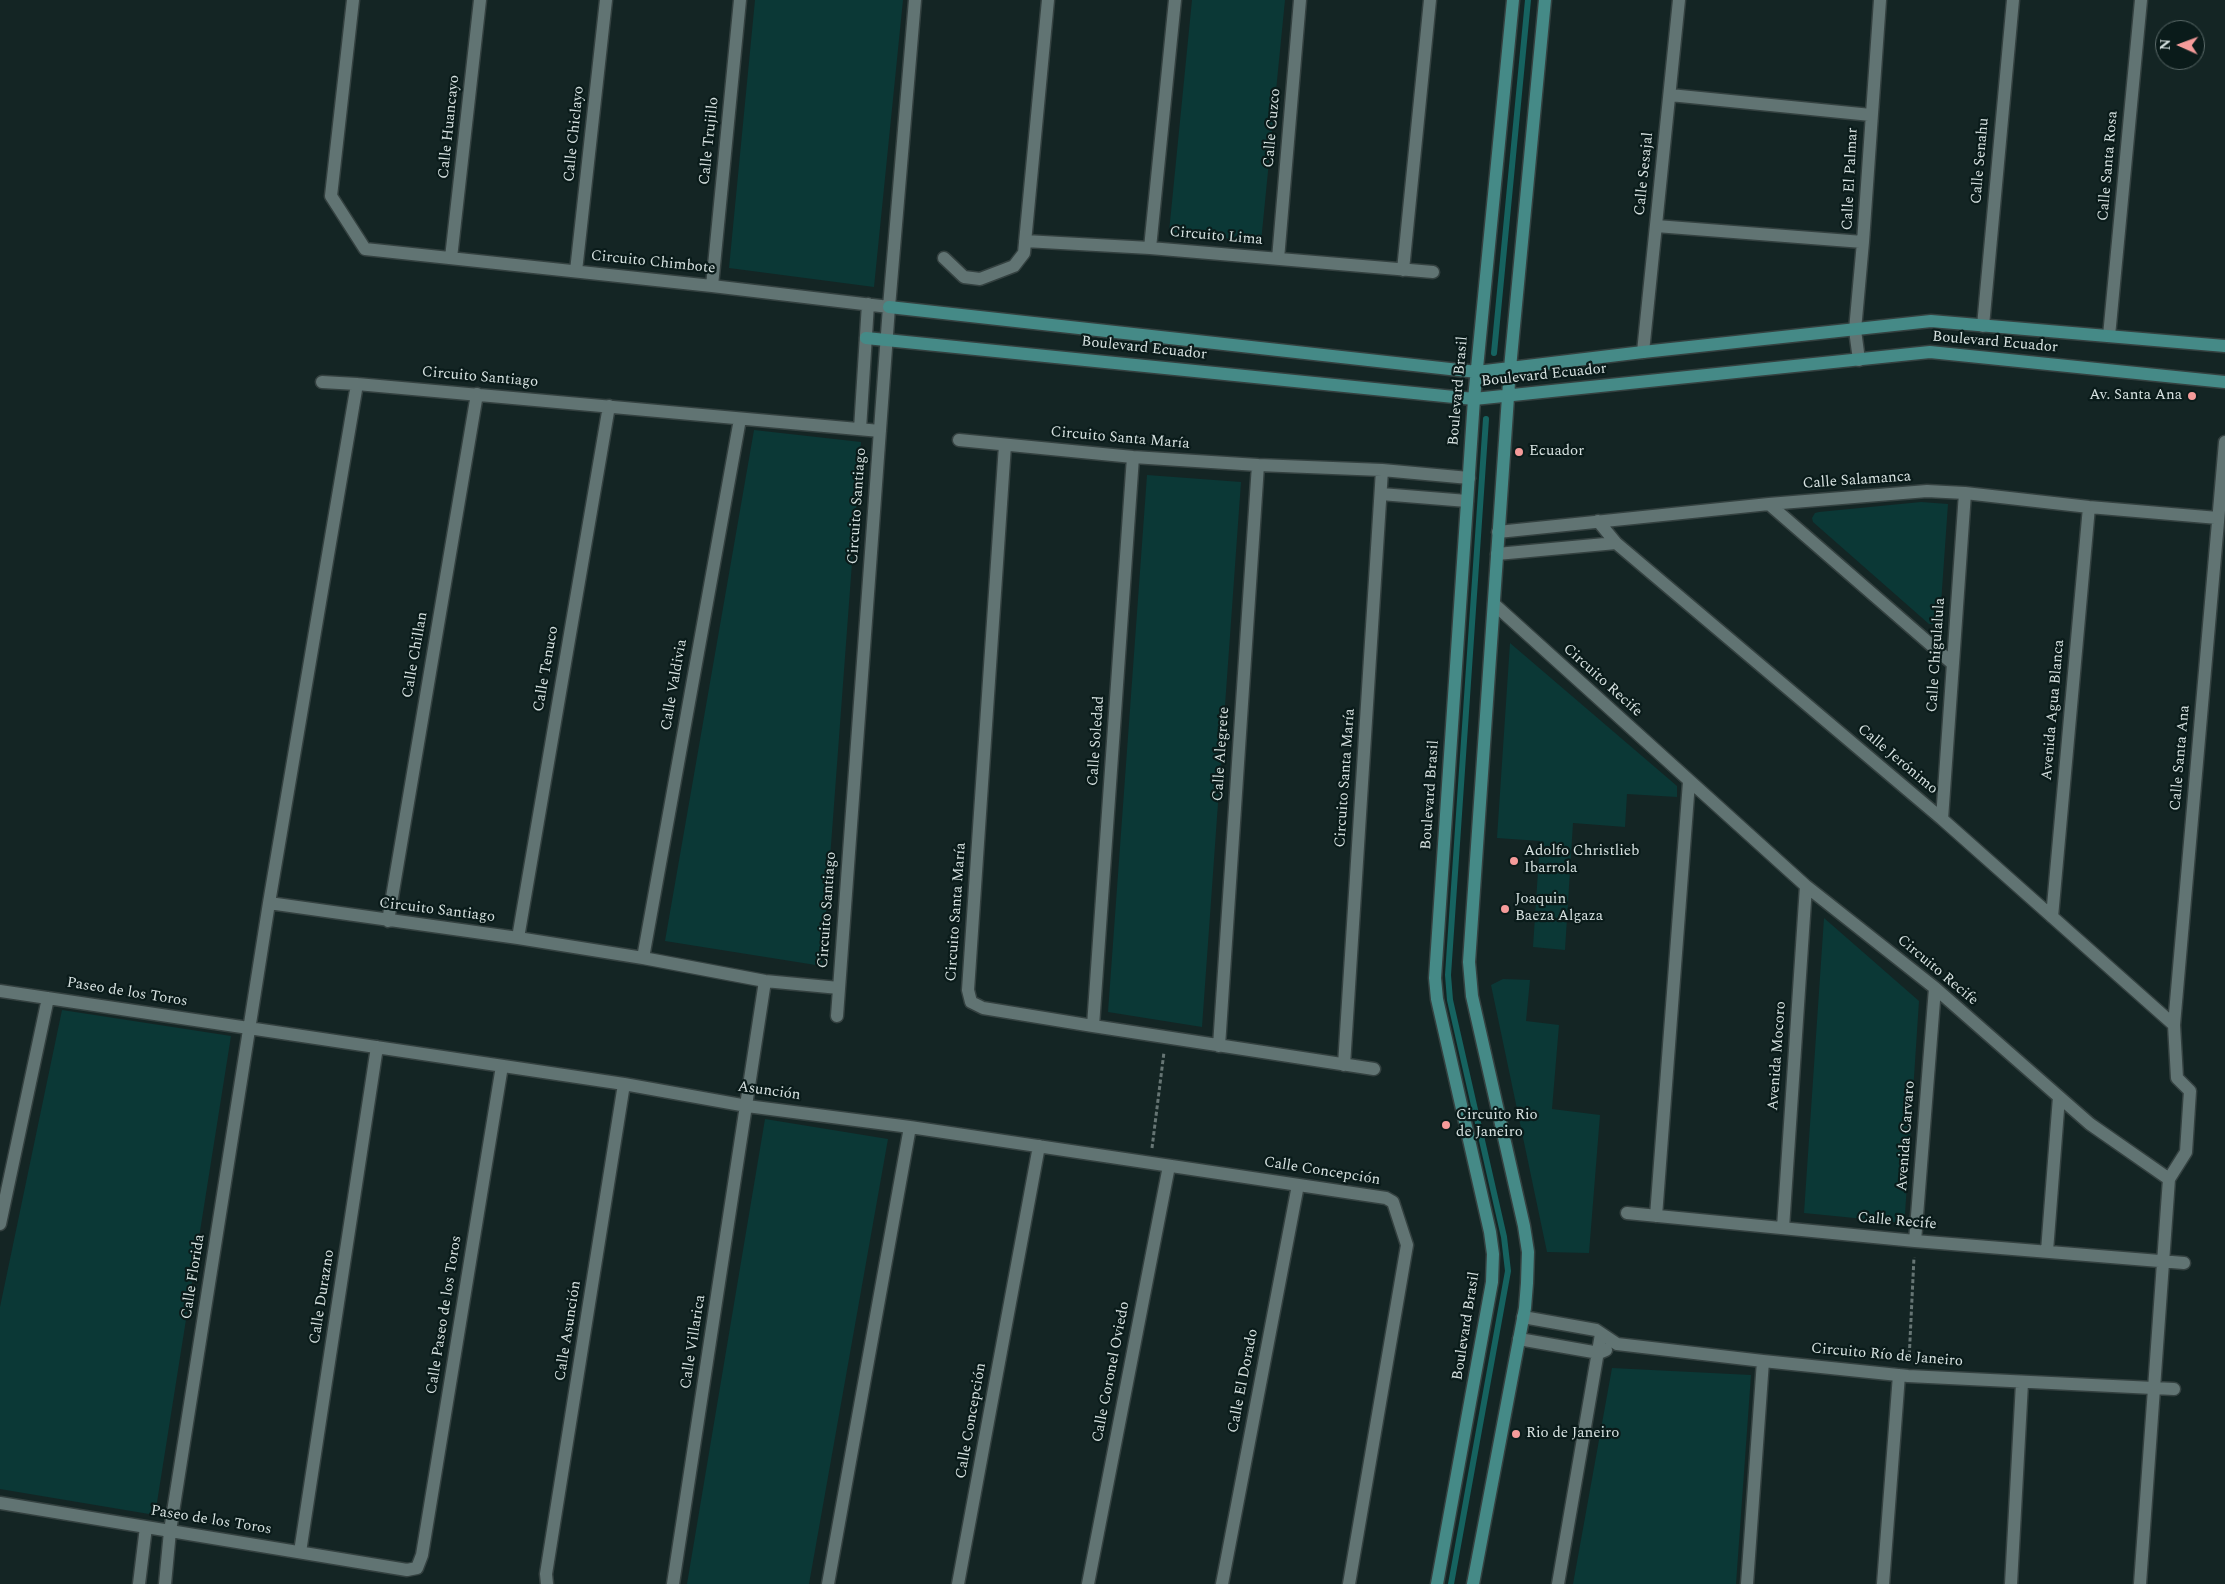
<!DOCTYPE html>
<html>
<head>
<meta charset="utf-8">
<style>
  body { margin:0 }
  #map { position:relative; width:2225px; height:1584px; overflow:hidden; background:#142524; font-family:Spectral,serif }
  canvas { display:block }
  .north { position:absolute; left:2155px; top:20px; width:50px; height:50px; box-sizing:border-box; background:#0a1b1a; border:1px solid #5c6b6a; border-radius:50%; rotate:272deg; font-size:14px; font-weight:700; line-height:20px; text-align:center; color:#d7e2e1 }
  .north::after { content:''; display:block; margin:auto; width:18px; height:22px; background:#f59b9a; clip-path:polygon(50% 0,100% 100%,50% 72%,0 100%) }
</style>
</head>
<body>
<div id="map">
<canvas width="2225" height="1584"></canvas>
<div class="north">N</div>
</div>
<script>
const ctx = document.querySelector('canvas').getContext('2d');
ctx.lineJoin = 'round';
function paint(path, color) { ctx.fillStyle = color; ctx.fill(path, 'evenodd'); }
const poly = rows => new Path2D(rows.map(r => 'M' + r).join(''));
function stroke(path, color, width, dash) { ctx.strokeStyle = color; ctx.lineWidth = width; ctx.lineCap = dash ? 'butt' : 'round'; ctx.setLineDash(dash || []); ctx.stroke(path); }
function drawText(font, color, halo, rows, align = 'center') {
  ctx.font = font + ' Spectral,serif'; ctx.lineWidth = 4.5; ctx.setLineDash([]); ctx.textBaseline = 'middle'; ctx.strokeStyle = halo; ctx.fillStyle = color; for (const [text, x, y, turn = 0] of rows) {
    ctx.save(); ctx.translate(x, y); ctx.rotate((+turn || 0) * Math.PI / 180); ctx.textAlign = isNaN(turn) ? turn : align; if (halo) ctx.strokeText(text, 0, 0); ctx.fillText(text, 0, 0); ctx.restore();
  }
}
paint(poly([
  [755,0,903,0,874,287,729,268],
  [1192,0,1285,0,1261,242,1169,232],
  [754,430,861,442,822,966,665,941],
  [1147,475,1241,482,1202,1027,1108,1012],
  [1921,502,1948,504,1940,618,1933,624,1929,624,1813,522,1812,518,1815,513,1819,512],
  [1510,643,1677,786,1677,797,1627,794,1625,827,1573,823,1565,950,1533,947,1540,841,1497,838],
  [1824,918,1919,1001,1905,1214,1895,1222,1804,1213],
  [1503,979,1530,980,1526,1021,1559,1025,1552,1109,1600,1115,1589,1253,1547,1252,1491,985],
  [62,1010,231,1036,155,1515,0,1489,0,1307],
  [765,1119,888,1139,809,1584,687,1584],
  [1612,1368,1751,1375,1736,1584,1573,1584]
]), '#0b3836');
stroke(poly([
  [1494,353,1528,0],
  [1451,1584,1508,1271,1504,1237,1450,1000,1448,975,1486,419]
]), '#166360', 6);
const street = poly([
  [353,0,331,196,365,249,712,286,889,307],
  [1670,95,1871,115],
  [1656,226,1863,242],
  [1025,241,1150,248,1433,272],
  [1150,248,1175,0],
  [451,258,480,0],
  [944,258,964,277,980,279,1014,266,1024,253,1048,0],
  [1278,259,1300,0],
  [1403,270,1430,0],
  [576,271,606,0],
  [712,286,740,0],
  [1983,326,2013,0],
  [2109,336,2141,0],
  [1643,352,1679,0],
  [1859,360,1855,330,1863,242,1880,0],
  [322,382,357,384,880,431],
  [860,429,868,304],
  [959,440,1133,457,1258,465,1382,470,1469,478],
  [1005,445,968,990,971,1002,983,1008,1093,1026,1374,1069],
  [1381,494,1467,501],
  [1769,504,1953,664],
  [1598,521,1616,543,1942,819,2174,1025],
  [1498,532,1769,504,1927,491,1965,493,2089,507,2218,518],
  [1497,554,1616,543],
  [1494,604,1806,886,1935,988,2090,1124,2169,1179],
  [1942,819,1965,493],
  [269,903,518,938,643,958,765,981,839,988],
  [2052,917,2089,507],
  [388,921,477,394],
  [518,938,609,406],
  [643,958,740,419],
  [0,991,624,1084,747,1106,910,1127,1386,1198,1393,1202,1407,1245,1349,1584],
  [837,1016,889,307,915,0],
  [1093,1026,1133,457],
  [1219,1046,1258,465],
  [1344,1065,1382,470],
  [1627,1213,1915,1241,2184,1263],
  [1656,1216,1689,782],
  [0,1224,48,998],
  [1783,1228,1806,886],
  [1915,1241,1935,988],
  [2047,1251,2059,1097],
  [1523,1317,1596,1330,1617,1344,1763,1361,1908,1376,2174,1389],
  [1519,1339,1599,1353,1606,1350],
  [0,1503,407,1570,417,1568,422,1555,502,1066],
  [300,1552,377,1047],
  [139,1584,146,1527],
  [165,1584,170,1531,269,903,357,384],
  [547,1584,546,1574,624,1084],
  [673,1584,765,981],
  [828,1584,910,1127],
  [958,1584,1039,1146],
  [1088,1584,1169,1166],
  [1222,1584,1298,1185],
  [1558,1584,1601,1334],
  [1747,1584,1763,1361],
  [1883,1584,1899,1375],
  [2011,1584,2022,1383],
  [2140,1584,2169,1179,2186,1152,2190,1091,2177,1078,2174,1025,2225,442]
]);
const secondary = poly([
  [889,307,1477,372,1643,352,1931,321,2225,346],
  [866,338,1474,399,1930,352,2225,382],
  [1437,1584,1492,1282,1493,1254,1490,1232,1437,999,1435,978,1474,399,1513,0],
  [1473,1584,1525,1308,1527,1283,1528,1252,1524,1226,1472,996,1469,962,1510,368,1545,0]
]);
stroke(street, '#344140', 15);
stroke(secondary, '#344140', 15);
stroke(poly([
  [1152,1148,1164,1052],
  [1909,1361,1914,1257]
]), '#667574', 3, [4, 2.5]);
stroke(street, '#617473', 12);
stroke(secondary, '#458a87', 12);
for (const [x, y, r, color] of [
  [2192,396,5,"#f59b9a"],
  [1519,452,5,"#f59b9a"],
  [1514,861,5,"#f59b9a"],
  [1505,909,5,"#f59b9a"],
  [1446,1125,5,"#f59b9a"],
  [1516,1434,5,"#f59b9a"]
]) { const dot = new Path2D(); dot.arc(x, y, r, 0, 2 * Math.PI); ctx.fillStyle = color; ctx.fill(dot); stroke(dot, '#0a1b1a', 2); }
drawText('15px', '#d7e2e1', '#0a1b1a', [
  ["Calle Huancayo",450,127,-84],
  ["Calle Cuzco",1273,128,-85],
  ["Calle Chiclayo",575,134,-84],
  ["Calle Trujillo",710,141,-84],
  ["Calle Senahu",1981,161,-85],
  ["Calle Santa Rosa",2109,166,-85],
  ["Calle Sesajal",1645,174,-84],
  ["Calle El Palmar",1851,179,-87],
  ["Circuito Lima",1216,237,5],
  ["Circuito Chimbote",653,263,6],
  ["Boulevard Ecuador",1995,343,5],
  ["Boulevard Ecuador",1144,349,6],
  ["Boulevard Ecuador",1544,376,-6],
  ["Circuito Santiago",480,378,5],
  ["Boulevard Brasil",1459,391,-85],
  ["Circuito Santa María",1120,439,5],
  ["Calle Salamanca",1857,481,-4],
  ["Circuito Santiago",858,506,-86],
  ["Calle Chillan",416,655,-80],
  ["Calle Chigulalula",1937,655,-86],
  ["Calle Tenuco",547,669,-80],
  ["Circuito Recife",1602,681,42],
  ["Calle Valdivia",675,685,-80],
  ["Avenida Agua Blanca",2054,710,-85],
  ["Calle Soledad",1097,741,-86],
  ["Calle Alegrete",1222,754,-86],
  ["Calle Santa Ana",2181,758,-85],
  ["Calle Jerónimo",1897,760,40],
  ["Circuito Santa María",1346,778,-86],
  ["Boulevard Brasil",1431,795,-86],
  ["Circuito Santiago",828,910,-86],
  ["Circuito Santiago",437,911,7],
  ["Circuito Santa María",957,912,-86],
  ["Circuito Recife",1937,971,40],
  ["Paseo de los Toros",127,993,9],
  ["Avenida Mocoro",1778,1056,-86],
  ["Asunción",769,1092,8],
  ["Avenida Carvaro",1907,1136,-86],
  ["Calle Concepción",1322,1172,9],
  ["Calle Recife",1897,1222,5],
  ["Calle Florida",194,1277,-81],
  ["Calle Durazno",323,1297,-81],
  ["Calle Paseo de los Toros",445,1315,-81],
  ["Boulevard Brasil",1467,1326,-81],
  ["Calle Asunción",569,1331,-81],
  ["Calle Villarica",694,1342,-81],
  ["Circuito Río de Janeiro",1887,1356,5],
  ["Calle Coronel Oviedo",1112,1372,-79],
  ["Calle El Dorado",1244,1381,-79],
  ["Calle Concepción",972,1421,-80],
  ["Paseo de los Toros",211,1521,9]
]);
drawText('15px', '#d7e2e1', '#0a1b1a', [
  ["Av. Santa Ana",2182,396,"right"],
  ["Ecuador",1529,452],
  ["Adolfo Christlieb",1524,852],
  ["Ibarrola",1524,869],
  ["Joaquin",1515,900],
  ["Baeza Algaza",1515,917],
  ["Circuito Rio",1456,1116],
  ["de Janeiro",1456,1133],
  ["Rio de Janeiro",1526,1434]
], 'left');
</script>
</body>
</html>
